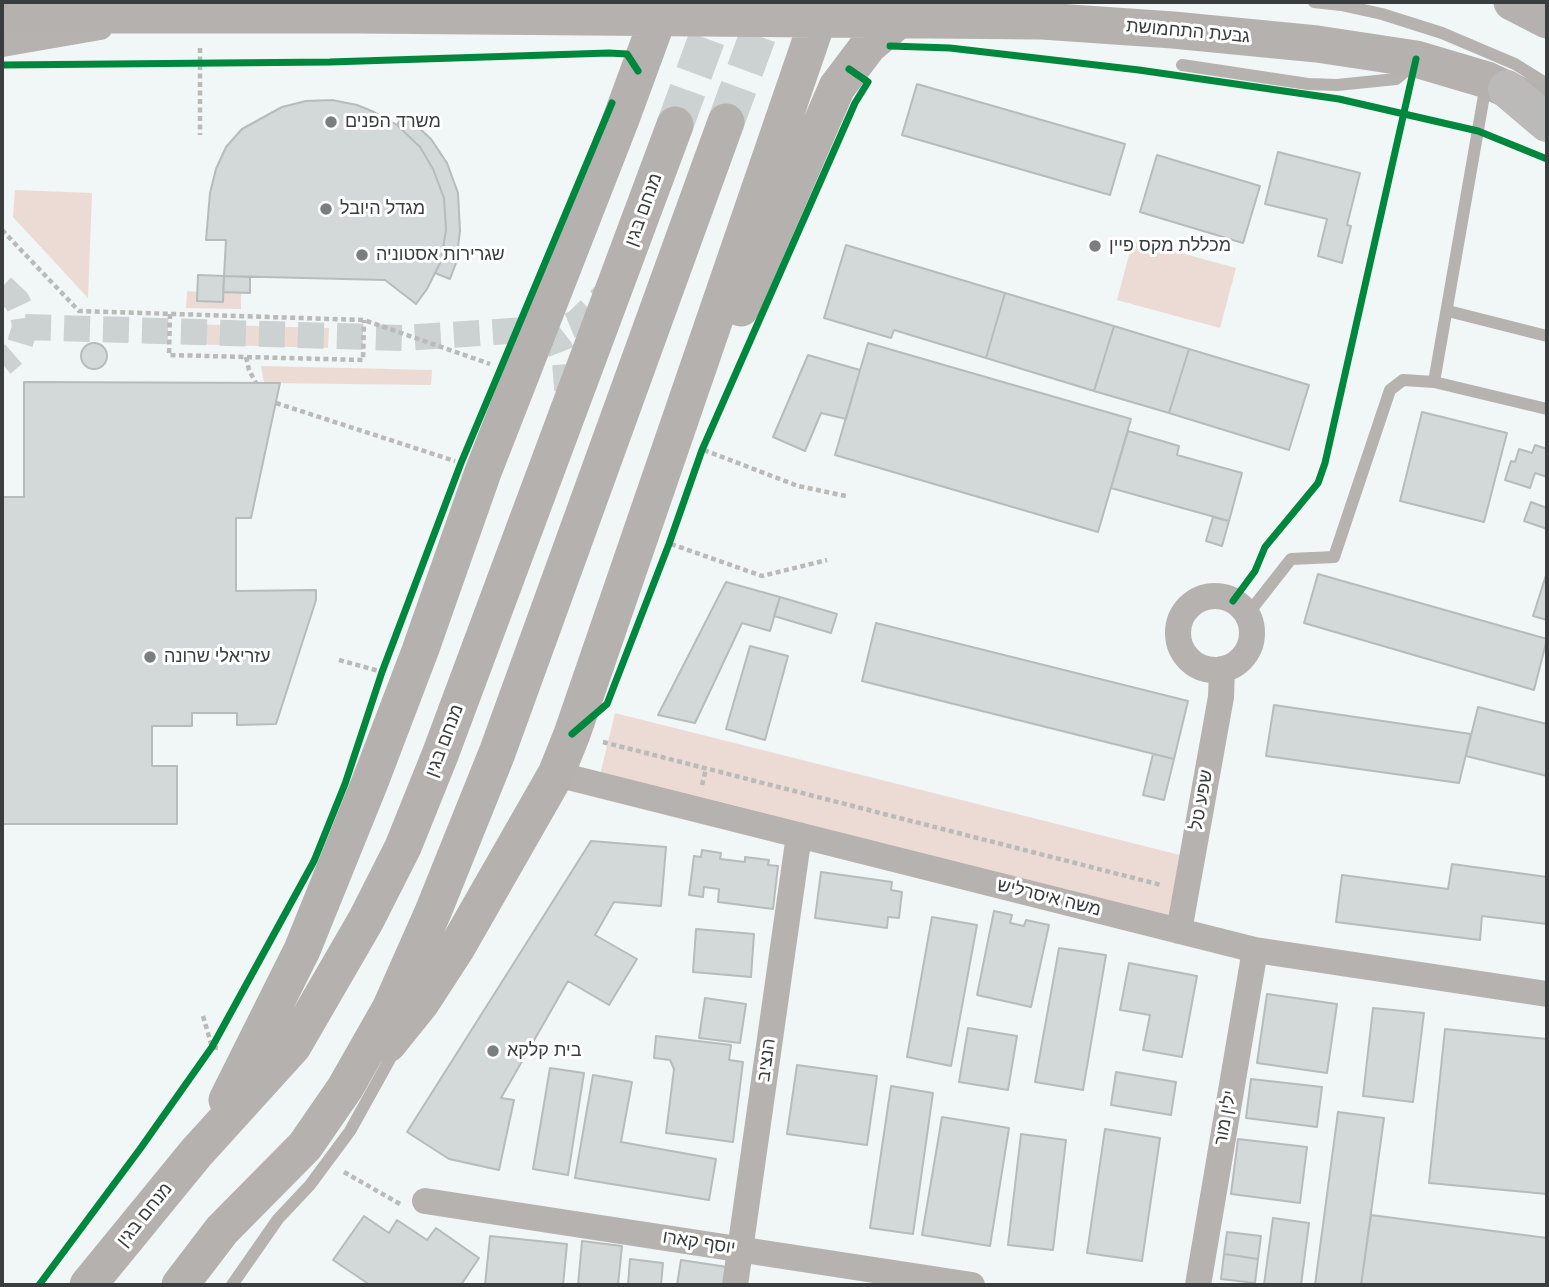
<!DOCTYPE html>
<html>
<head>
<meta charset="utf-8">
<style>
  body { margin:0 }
  #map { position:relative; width:1549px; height:1287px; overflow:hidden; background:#f1f6f6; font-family:Arial,sans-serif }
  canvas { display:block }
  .frame { position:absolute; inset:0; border:4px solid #393d3d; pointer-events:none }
</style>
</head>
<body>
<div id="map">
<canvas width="1549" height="1287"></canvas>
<div class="frame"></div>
</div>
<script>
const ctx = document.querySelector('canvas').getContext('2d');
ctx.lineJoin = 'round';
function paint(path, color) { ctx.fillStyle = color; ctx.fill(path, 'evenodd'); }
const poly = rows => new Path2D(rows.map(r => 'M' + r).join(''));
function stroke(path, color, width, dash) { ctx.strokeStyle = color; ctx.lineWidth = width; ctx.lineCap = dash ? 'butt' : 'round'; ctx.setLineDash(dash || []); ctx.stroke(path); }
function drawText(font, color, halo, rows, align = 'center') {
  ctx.font = font + ' Arial,Heebo,sans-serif'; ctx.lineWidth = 6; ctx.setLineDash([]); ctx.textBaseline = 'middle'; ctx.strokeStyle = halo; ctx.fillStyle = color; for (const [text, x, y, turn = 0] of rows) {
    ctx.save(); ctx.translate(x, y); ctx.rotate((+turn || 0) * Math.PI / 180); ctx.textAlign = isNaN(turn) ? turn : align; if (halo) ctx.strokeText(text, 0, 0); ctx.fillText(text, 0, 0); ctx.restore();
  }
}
paint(poly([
  [15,190,92,193,88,298,13,217],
  [1133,240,1236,268,1220,328,1117,300],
  [187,291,197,292,197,301,223,302,223,292,241,292,241,309,186,308],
  [184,324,329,328,328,348,183,344],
  [261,366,432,370,431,385,264,383],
  [615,713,1184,856,1169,917,600,775]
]), '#ecdbd4');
const building = poly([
  [917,84,1125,144,1110,195,902,135,917,84],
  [332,100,357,105,374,112,397,125,420,147,433,169,444,198,446,230,441,261,427,289,416,304,385,280,224,276,226,240,206,240,210,193,216,169,226,147,242,129,282,107,306,101,332,100],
  [404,114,431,139,447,163,458,193,460,231,456,263,450,279,435,273,441,261,446,230,444,198,433,169,420,147,397,125,404,114],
  [1278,152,1360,173,1347,225,1351,226,1342,263,1318,256,1327,219,1265,204,1278,152],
  [1157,155,1260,186,1243,243,1140,212,1157,155],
  [846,245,1005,293,986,358,894,330,891,338,824,318,846,245],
  [198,275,224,276,223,302,197,301,198,275],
  [224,276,250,277,250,293,223,292,224,276],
  [1005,293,1114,326,1094,391,986,358,1005,293],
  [1114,326,1189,349,1169,413,1094,391,1114,326],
  '81 356a13 13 0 1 1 26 0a13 13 0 1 1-26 0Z',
  [868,343,1131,419,1098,532,835,455,868,343],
  [1189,349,1309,385,1289,450,1169,413,1189,349],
  [808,355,860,370,846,419,821,413,805,451,773,437,808,355],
  [24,382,280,383,251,518,236,518,236,591,316,590,316,600,276,724,237,725,237,713,192,713,192,726,152,726,152,766,177,766,177,824,2,824,2,497,24,497,24,382],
  [1422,412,1507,433,1484,522,1400,501,1422,412],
  [1128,431,1179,446,1177,455,1242,473,1229,521,1111,488,1128,431],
  [1535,445,1547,449,1547,477,1535,473,1530,488,1505,480,1511,461,1515,462,1519,449,1532,453,1535,445],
  [1531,502,1547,508,1547,529,1524,521,1531,502],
  [1213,517,1229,521,1222,546,1206,541,1213,517],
  [1547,572,1547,620,1533,616,1547,572],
  [1318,574,1547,639,1534,690,1304,623,1318,574],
  [726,582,780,597,770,631,742,623,695,723,658,715,726,582],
  [780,597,837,614,831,633,774,616,780,597],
  [876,623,1188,701,1174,759,862,681,876,623],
  [750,646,788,656,765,740,726,729,750,646],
  [1274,705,1471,734,1459,783,1266,756,1274,705],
  [1478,707,1547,724,1547,776,1466,756,1478,707],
  [1153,754,1174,759,1164,800,1143,795,1153,754],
  [591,841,666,847,661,906,614,902,595,935,637,959,609,1005,568,981,501,1098,514,1100,499,1170,449,1159,407,1132,591,841],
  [702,850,721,853,720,859,745,862,745,857,769,860,768,865,778,866,773,909,718,902,719,889,704,887,703,897,689,895,694,856,701,857,702,850],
  [1452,864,1547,877,1547,924,1482,916,1480,940,1336,922,1342,875,1448,889,1452,864],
  [821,872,892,882,891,890,902,892,899,918,888,917,887,928,815,918,821,872],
  [994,911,1012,915,1010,923,1024,926,1026,920,1049,925,1031,1007,977,995,994,911],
  [932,917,977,925,951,1066,907,1057,932,917],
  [696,929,754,934,751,977,693,972,696,929],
  [1059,948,1106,955,1083,1090,1035,1082,1059,948],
  [1129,963,1197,976,1182,1057,1143,1050,1150,1015,1120,1010,1129,963],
  [1267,994,1337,1004,1327,1073,1257,1063,1267,994],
  [705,998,746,1004,740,1043,699,1038,705,998],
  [1373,1008,1424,1013,1413,1102,1363,1096,1373,1008],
  [968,1028,1017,1036,1008,1090,959,1082,968,1028],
  [1445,1029,1547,1039,1547,1194,1429,1183,1445,1029],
  [656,1036,731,1045,729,1060,743,1062,733,1142,666,1133,674,1069,670,1060,654,1058,656,1036],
  [797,1065,877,1076,867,1145,787,1134,797,1065],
  [550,1068,584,1073,568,1175,533,1169,550,1068],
  [1116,1072,1176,1082,1171,1115,1111,1105,1116,1072],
  [593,1075,632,1082,621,1142,716,1159,709,1200,575,1178,593,1075],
  [1251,1079,1322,1087,1317,1127,1246,1118,1251,1079],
  [891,1086,933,1093,913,1234,870,1228,891,1086],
  [1338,1112,1384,1118,1361,1285,1315,1285,1338,1112],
  [942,1117,1009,1128,990,1246,922,1235,942,1117],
  [1105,1129,1160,1138,1142,1261,1087,1253,1105,1129],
  [1021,1134,1066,1140,1053,1250,1008,1245,1021,1134],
  [1238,1139,1307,1147,1300,1203,1231,1194,1238,1139],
  [1371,1215,1547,1238,1547,1285,1361,1285,1371,1215],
  [364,1216,389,1233,397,1220,427,1240,436,1228,479,1258,461,1285,370,1285,333,1260,364,1216],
  [1273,1218,1309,1223,1301,1285,1264,1285,1273,1218],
  [1227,1232,1261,1236,1258,1259,1224,1254,1227,1232],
  [490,1236,567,1244,563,1285,485,1285,490,1236],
  [582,1241,622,1246,618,1285,578,1285,582,1241],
  [1224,1254,1258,1259,1255,1283,1221,1279,1224,1254],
  [630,1259,663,1263,661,1285,628,1285,630,1259],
  [681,1260,727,1267,724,1285,677,1285,681,1260]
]);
paint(building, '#d3d8d8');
stroke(building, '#b6bbbb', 2);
stroke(poly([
  [2,287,17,301,23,314,25,327,18,350,2,364],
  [25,327,402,338,526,330,546,331,559,330,576,323,610,290],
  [546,331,560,349,565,362,568,400]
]), '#ccd1d1', 26, [26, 13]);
stroke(poly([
  [726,122,770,2],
  [675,125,720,2]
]), '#ccd1d1', 37, [37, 18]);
stroke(poly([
  [200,48,200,135],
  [2,230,79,311,364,320,490,364],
  [170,314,169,355,363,360,364,320],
  [246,357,249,370,256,383],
  [276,403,455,461],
  [704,450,798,486,846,496],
  [671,544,762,576,827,560],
  [339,660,379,671],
  [603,742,1161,885],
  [702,785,706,769],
  [203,1016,212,1047,218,1048],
  [344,1172,400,1204]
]), '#babab9', 4.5, [5, 3.5]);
stroke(poly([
  [1314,2,1341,5,1382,14,1442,33,1515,64,1547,84],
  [1182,65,1308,84,1337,85,1396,79,1412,66],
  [1448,311,1547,336],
  [1434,382,1547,409],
  [1247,615,1291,559,1334,557,1390,390,1403,380,1434,382,1486,84],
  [232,1285,278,1219,310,1185,350,1131,396,1048]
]), '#b6b2b0', 12);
stroke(poly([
  [2,44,100,27],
  '1178 633a37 37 0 1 1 74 0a37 37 0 1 1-74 0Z',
  [556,774,1255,950,1547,994],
  [1179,931,1221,697,1222,669],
  [425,1201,972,1285],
  [735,1285,799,835],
  [1198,1285,1255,950]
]), '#b6b2b0', 26);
stroke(poly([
  [1512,2,1547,20],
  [2,15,360,15,1042,21,1173,30,1317,44,1416,59,1487,80,1534,102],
  [741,308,837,87,868,46,901,18],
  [388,1044,421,1003,456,949,556,774,572,734,824,2],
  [227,1100,302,950,370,782,420,651,483,472,621,119,664,2],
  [88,1285,196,1153,293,1046,366,920,403,847,440,755,675,125],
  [180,1285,222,1230,305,1146,345,1088,390,1009,433,912,497,753,726,122]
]), '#b5b1af', 37);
stroke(poly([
  [1507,89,1547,123]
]), '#bbbab9', 38);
stroke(poly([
  [890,46,950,48,1139,70,1339,99,1478,131,1547,159],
  [2,65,330,62,609,53,627,54,638,71],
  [1233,601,1255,571,1265,547,1318,483,1325,463,1416,59],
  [572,734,607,704,669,544,702,450,855,103,868,82,849,69],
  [39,1285,140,1149,212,1047,314,861,345,784,382,672,461,463,612,103]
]), '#00873e', 7);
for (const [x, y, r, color] of [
  [331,122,7,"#797e7e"],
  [326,209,7,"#797e7e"],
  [1095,246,7,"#797e7e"],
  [362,255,7,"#797e7e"],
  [150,657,7,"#797e7e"],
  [493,1051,7,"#797e7e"]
]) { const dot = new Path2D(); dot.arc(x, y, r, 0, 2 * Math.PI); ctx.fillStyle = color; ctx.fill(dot); stroke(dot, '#fff', 2.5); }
drawText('18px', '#393d3d', '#fff', [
  ["גבעת התחמושת",1188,32,5],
  ["מנחם בגין",644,210,-70],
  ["מנחם בגין",445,741,-69],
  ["שפע טל",1202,800,-80],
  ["משה איסרליש",1049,898,14],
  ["הנציב",767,1060,-82],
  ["ילין מור",1226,1118,-80],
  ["מנחם בגין",145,1215,-51],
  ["יוסף קארו",699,1243,9]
]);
drawText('18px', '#393d3d', '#fff', [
  ["משרד הפנים",345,122],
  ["מגדל היובל",340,209],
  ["מכללת מקס פיין",1109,246],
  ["שגרירות אסטוניה",376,255],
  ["עזריאלי שרונה",164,657],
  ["בית קלקא",507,1051]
], 'left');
</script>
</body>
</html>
